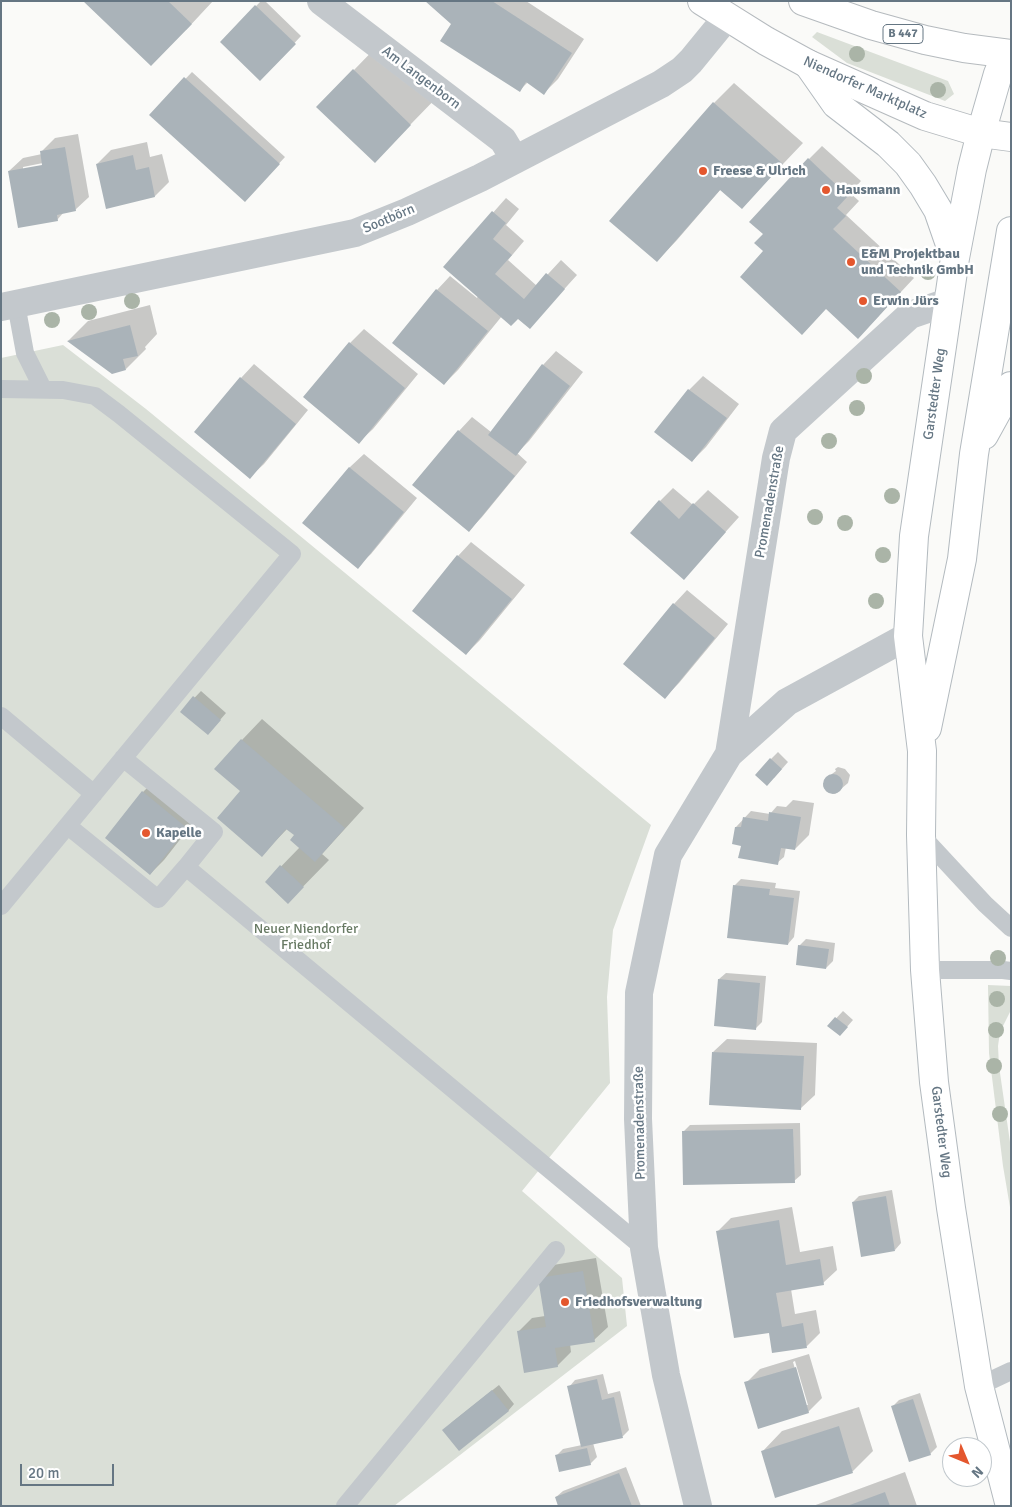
<!DOCTYPE html>
<html>
<head>
<meta charset="utf-8">
<style>
  body { margin:0 }
  #map { position:relative; width:1012px; height:1507px; overflow:hidden; background:#fafaf8; font-family:Signika,sans-serif }
  canvas { display:block }
  .frame { position:absolute; inset:0; border:2px solid #657683; pointer-events:none }
  .north { position:absolute; left:942px; top:1437px; width:50px; height:50px; box-sizing:border-box; background:#fff; border:1px solid #c1c8cd; border-radius:50%; rotate:135deg; font-size:14px; font-weight:700; line-height:20px; text-align:center; color:#657683 }
  .north::after { content:''; display:block; margin:auto; width:18px; height:22px; background:#e4572e; clip-path:polygon(50% 0,100% 100%,50% 72%,0 100%) }
  .scale { position:absolute; left:20px; top:1464px; width:94px; height:22px; box-sizing:border-box; border:2px solid #657683; border-top:0; padding-left:6px; font-size:15px; line-height:18px; white-space:nowrap; color:#657683; -webkit-text-stroke:4px #fff; paint-order:stroke }
</style>
</head>
<body>
<div id="map">
<canvas width="1012" height="1507"></canvas>
<div class="frame"></div>
<div class="north">N</div>
<div class="scale">20 m</div>
</div>
<script>
const ctx = document.querySelector('canvas').getContext('2d');
ctx.lineJoin = 'round';
function paint(path, color) { ctx.fillStyle = color; ctx.fill(path, 'evenodd'); }
const poly = rows => new Path2D(rows.map(r => 'M' + r).join(''));
function stroke(path, color, width, dash) { ctx.strokeStyle = color; ctx.lineWidth = width; ctx.lineCap = dash ? 'butt' : 'round'; ctx.setLineDash(dash || []); ctx.stroke(path); }
function drawText(font, color, halo, rows, align = 'center') {
  ctx.font = font + ' Signika,sans-serif'; ctx.lineWidth = 5; ctx.setLineDash([]); ctx.textBaseline = 'middle'; ctx.strokeStyle = halo; ctx.fillStyle = color; for (const [text, x, y, turn = 0] of rows) {
    ctx.save(); ctx.translate(x, y); ctx.rotate((+turn || 0) * Math.PI / 180); ctx.textAlign = isNaN(turn) ? turn : align; if (halo) ctx.strokeText(text, 0, 0); ctx.fillText(text, 0, 0); ctx.restore();
  }
}
paint(poly([
  [817,32,948,81,954,94,945,101,847,63,812,37],
  [63,345,146,409,651,825,613,930,607,997,610,1083,522,1191,622,1278,627,1326,394,1506,1,1506,1,358],
  [988,985,1011,986,1011,1010,1000,1032,998,1046,999,1066,1011,1149,1011,1213,1003,1166,989,1053]
]), '#dadfd7');
paint(poly([
  [85,1,213,1,186,30],
  [261,1,265,1,301,36,260,80,221,42],
  [427,1,526,1,584,39,558,79,544,93,528,82,520,90,453,24],
  [388,35,445,89,375,161,354,70],
  [192,72,285,157,251,194,151,115],
  [734,83,803,143,742,207,721,189,677,240,657,261,714,103],
  [78,134,89,197,75,210,64,212,57,220,9,171,23,158,42,154,41,152,55,138],
  [48,162,48,165,23,170,23,167],
  [147,142,150,157,162,154,169,182,155,196,107,207,97,164,111,150],
  [822,146,861,181,850,193,859,201,846,215,914,278,872,323,765,251,764,234,809,159],
  [506,198,519,209,506,225,524,241,508,260,537,286,561,260,577,275,530,327,519,317,502,316,458,370,444,384,437,290,450,276,477,298,478,296,445,267],
  [150,305,157,334,145,347,146,349,126,369,68,341,88,321],
  [364,329,418,374,373,429,359,442,305,397,350,343],
  [556,351,583,372,529,441,517,453,527,462,482,517,469,530,414,485,459,431,472,417,491,432,543,365],
  [254,364,308,410,264,464,250,477,241,378],
  [703,376,739,404,706,447,692,461,656,432,689,390],
  [364,454,417,498,371,554,357,567,304,523,350,467],
  [673,488,693,505,708,490,739,517,684,578,660,501],
  [471,542,525,585,480,640,466,654,413,611,458,556],
  [687,590,728,624,679,683,665,697,674,604],
  [201,691,226,713,214,727,182,711],
  [262,719,364,808,322,854,329,860,288,902,266,882,300,847,296,835,288,828,262,855,241,791,242,740],
  [778,752,788,762,774,778,771,759],
  [838,767,845,769,850,775,848,783,835,794,827,792,823,786,825,779,836,771,835,769],
  [156,779,200,814,164,860,150,874,143,792],
  [793,800,814,803,809,835,795,849,786,847,784,857,777,863,742,845,736,827,751,811,770,814,777,806,786,807],
  [741,879,776,883,775,888,800,891,794,937,788,944,734,886],
  [806,939,835,943,833,961,826,968,799,946],
  [726,973,766,976,762,1022,756,1028,719,979],
  [843,1011,853,1020,846,1028,829,1026],
  [727,1039,817,1043,815,1095,801,1108,713,1052],
  [800,1123,801,1175,794,1181,683,1132,690,1125],
  [892,1190,901,1243,895,1250,853,1202,859,1196],
  [792,1207,800,1252,833,1246,837,1270,823,1283,791,1289,795,1314,816,1310,820,1333,807,1346,770,1331,717,1232,731,1218],
  [596,1258,608,1327,594,1340,570,1344,571,1352,557,1366,518,1332,532,1318,545,1316,540,1279,553,1265],
  [809,1354,822,1398,808,1412,746,1383,760,1369],
  [795,1361,808,1405,805,1405,793,1362],
  [603,1374,608,1394,620,1391,629,1430,623,1436,593,1443,597,1457,590,1464,557,1455,563,1449,582,1445,569,1387,575,1380],
  [499,1385,514,1404,508,1411,451,1423],
  [920,1393,937,1447,930,1454,893,1406,899,1400],
  [859,1407,873,1451,853,1471,776,1496,762,1452,782,1431],
  [626,1467,641,1506,560,1506,556,1497,563,1491],
  [905,1472,917,1506,813,1506]
]), '#0003');
paint(poly([
  [83,1,168,1,192,24,151,66],
  [425,1,492,1,572,53,544,95,526,82,520,92,440,41,451,24],
  [255,5,296,44,260,81,220,42],
  [353,69,411,125,375,163,316,107],
  [184,77,280,164,245,202,149,115],
  [713,102,783,164,742,209,720,190,657,262,609,221],
  [65,147,76,211,57,215,58,221,18,228,8,171,42,165,40,151],
  [133,155,136,170,149,167,155,197,106,209,96,164],
  [808,158,848,196,837,208,846,216,833,229,901,292,858,339,826,309,802,335,740,277,763,251,754,243,763,234,749,222],
  [492,211,506,223,493,239,512,255,495,274,524,299,546,273,565,289,530,329,518,319,511,326,443,267],
  [436,289,488,331,444,385,392,343],
  [130,325,138,356,123,359,126,370,112,374,67,341],
  [349,342,405,388,359,444,303,397],
  [542,364,570,386,516,456,488,435],
  [240,377,296,424,250,479,194,432],
  [688,389,727,418,692,462,654,432],
  [458,430,515,476,469,532,412,485],
  [349,467,404,512,358,569,302,523],
  [659,500,679,519,693,503,726,532,684,580,630,533],
  [457,555,512,599,466,655,412,611],
  [673,603,715,638,665,699,623,664],
  [193,696,221,720,208,735,180,712],
  [241,739,345,828,315,862,290,840,294,835,286,829,262,857,217,818,240,791,214,769],
  [770,758,782,769,767,786,755,775],
  '823 784a10 10 0 1 1 20 0a10 10 0 1 1-20 0Z',
  [142,791,187,828,150,875,105,838],
  [769,812,801,817,795,850,781,848,778,865,738,858,741,846,732,844,735,827,741,827,743,817,768,821],
  [280,865,304,887,288,904,265,882],
  [733,885,770,889,769,895,794,898,788,945,727,938],
  [798,945,829,949,826,969,796,965],
  [718,979,760,983,756,1030,714,1026],
  [835,1017,848,1027,840,1036,827,1026],
  [712,1052,804,1056,801,1110,709,1105],
  [793,1129,795,1183,683,1185,682,1131],
  [886,1196,895,1251,861,1257,852,1202],
  [779,1220,786,1265,820,1259,824,1285,776,1293,782,1327,803,1323,807,1348,772,1353,769,1333,734,1338,716,1231],
  [583,1271,595,1342,555,1348,558,1367,524,1373,517,1331,546,1327,538,1278],
  [796,1367,809,1413,758,1429,744,1382],
  [597,1379,602,1400,614,1397,623,1438,581,1447,567,1386],
  [492,1390,509,1411,459,1451,442,1430],
  [913,1399,931,1455,909,1462,891,1406],
  [839,1426,853,1473,775,1498,761,1451],
  [587,1448,591,1465,559,1472,555,1455],
  [619,1473,632,1506,558,1506,555,1497],
  [885,1492,890,1506,847,1506]
]), '#aab3b9');
const secondary = poly([
  [1006,54,998,74,981,133,972,169,955,258,914,536,908,636,922,751,921,835,925,970,934,1082,951,1208,979,1386,1010,1506],
  [808,64,836,104,888,144,908,164,923,185,938,210,954,256],
  [984,435,1011,386],
  [927,728,962,559,974,454,1011,231]
]);
const primary = poly([
  [702,1,766,41,808,64,925,116,981,133,1011,137],
  [803,1,871,25,925,40,964,48,1011,54]
]);
stroke(secondary, '#b3babf', 30);
stroke(primary, '#b5babe', 30);
stroke(poly([
  [16,304,25,353,43,389],
  [1,389,63,390,95,396,119,414,292,554,1,906],
  [1,716,94,794],
  [123,758,214,832,186,867],
  [68,826,158,899,186,867,644,1248],
  [921,835,985,904,1011,928],
  [925,970,1003,970,1011,971],
  [979,1386,1011,1371],
  [345,1506,556,1250]
]), '#c3c8cc', 18);
stroke(poly([
  [321,1,503,140,515,160],
  [1,307,355,233,407,212,480,178,661,84,682,70,691,61,727,17],
  [729,754,776,458,783,431,910,315,948,302],
  [698,1506,666,1375,644,1248,638,1119,639,993,668,855,729,754,787,702,908,636]
]), '#c3c8cc', 28);
stroke(secondary, '#fff', 28);
stroke(primary, '#fff', 28);
ctx.fillStyle = '#aab4a7';
for (const [x, y] of [
  [857,54],
  [938,90],
  [928,272],
  [132,301],
  [89,312],
  [52,320],
  [864,376],
  [857,408],
  [829,441],
  [892,496],
  [815,517],
  [845,523],
  [883,555],
  [876,601],
  [998,958],
  [997,999],
  [996,1030],
  [994,1066],
  [1000,1114]
]) { ctx.beginPath(); ctx.arc(x, y, 8, 0, 2 * Math.PI); ctx.fill(); }
for (const [x, y, r, color] of [
  [703,171,5,"#e4572e"],
  [826,190,5,"#e4572e"],
  [851,262,5,"#e4572e"],
  [863,301,5,"#e4572e"],
  [146,833,5,"#e4572e"],
  [565,1302,5,"#e4572e"]
]) { const dot = new Path2D(); dot.arc(x, y, r, 0, 2 * Math.PI); ctx.fillStyle = color; ctx.fill(dot); stroke(dot, '#fff', 2); }
for (const [x, y, w] of [
  [903,34,40]
]) { const box = new Path2D(); box.roundRect(x - w / 2, y - 9.5, w, 19, 4); ctx.fillStyle = '#fff'; ctx.fill(box); stroke(box, '#657683', 1); }
drawText('bold 12px', '#657683', null, [
  ["B 447",903,34]
]);
drawText('14px', '#657683', '#fff', [
  ["Am Langenborn",421,78,37],
  ["Niendorfer Marktplatz",865,88,24],
  ["Sootbörn",389,219,-23],
  ["Garstedter Weg",935,394,-82],
  ["Promenadenstraße",770,502,-80],
  ["Promenadenstraße",640,1123,-91],
  ["Garstedter Weg",941,1132,83]
]);
drawText('bold 14px', '#657683', '#fff', [
  ["Freese & Ulrich",713,171],
  ["Hausmann",836,190],
  ["E&M Projektbau",861,254],
  ["und Technik GmbH",861,270],
  ["Erwin Jürs",873,301],
  ["Kapelle",156,833],
  ["Friedhofsverwaltung",575,1302]
], 'left');
drawText('14px', '#687a64', '#fff', [
  ["Neuer Niendorfer",306,929],
  ["Friedhof",306,945]
]);
</script>
</body>
</html>
